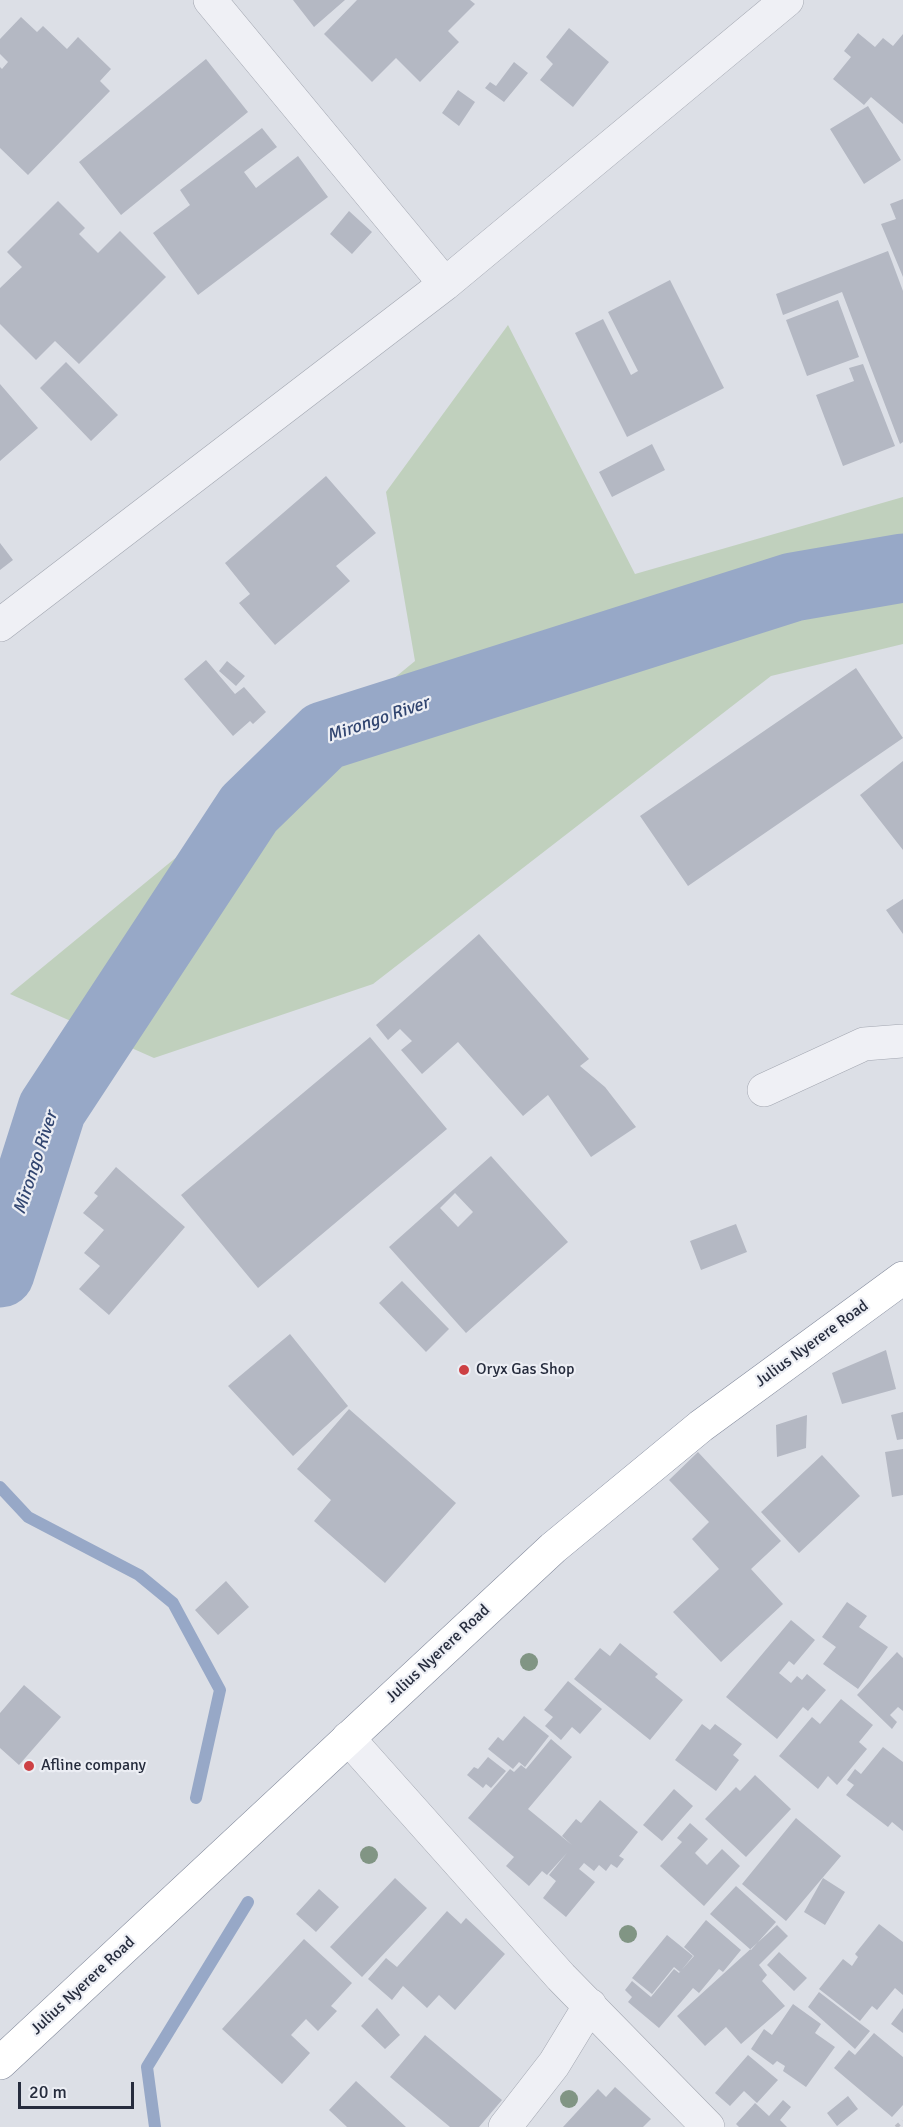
<!DOCTYPE html>
<html>
<head>
<meta charset="utf-8">
<style>
  body { margin:0 }
  #map { position:relative; width:903px; height:2127px; overflow:hidden; background:#dcdfe6; font-family:Signika,sans-serif }
  canvas { display:block }
  .scale { position:absolute; left:18px; top:2082px; width:116px; height:27px; box-sizing:border-box; border:3px solid #262c3d; border-top:0; padding-left:8px; font-size:18px; line-height:21px; white-space:nowrap; color:#262c3d; -webkit-text-stroke:4px #eceef4; paint-order:stroke }
</style>
</head>
<body>
<div id="map">
<canvas width="903" height="2127"></canvas>
<div class="scale">20 m</div>
</div>
<script>
const ctx = document.querySelector('canvas').getContext('2d');
ctx.lineJoin = 'round';
function paint(path, color) { ctx.fillStyle = color; ctx.fill(path, 'evenodd'); }
const poly = rows => new Path2D(rows.map(r => 'M' + r).join(''));
function stroke(path, color, width, dash) { ctx.strokeStyle = color; ctx.lineWidth = width; ctx.lineCap = dash ? 'butt' : 'round'; ctx.setLineDash(dash || []); ctx.stroke(path); }
function drawText(font, color, halo, rows, align = 'center') {
  ctx.font = font + ' Signika,sans-serif'; ctx.lineWidth = 4.5; ctx.setLineDash([]); ctx.textBaseline = 'middle'; ctx.strokeStyle = halo; ctx.fillStyle = color; for (const [text, x, y, turn = 0] of rows) {
    ctx.save(); ctx.translate(x, y); ctx.rotate((+turn || 0) * Math.PI / 180); ctx.textAlign = isNaN(turn) ? turn : align; if (halo) ctx.strokeText(text, 0, 0); ctx.fillText(text, 0, 0); ctx.restore();
  }
}
paint(poly([
  [508,325,635,574,903,497,903,644,771,676,373,984,154,1058,10,994,415,661,386,492]
]), '#c0d0bd');
stroke(poly([
  [0,1487,28,1517,139,1575,173,1603,220,1690,196,1798],
  [155,2127,147,2067,248,1902]
]), '#97a8c7', 12);
stroke(poly([
  [0,1273,52,1109,249,809,324,736,793,587,903,568]
]), '#97a8c7', 69);
paint(poly([
  [293,0,345,0,314,27],
  [357,0,470,0,475,4,448,31,459,42,420,82,396,58,372,82,324,34],
  [21,17,37,32,43,26,67,49,78,37,111,69,100,81,110,91,28,175,0,148,0,67,2,69,8,62,0,54,0,39],
  [569,28,609,62,573,107,540,80,553,64,546,57],
  [858,33,875,47,883,38,893,46,903,34,903,124,871,97,864,105,833,79,851,57,844,51],
  [206,59,248,112,121,215,79,162],
  [514,62,528,73,504,102,485,88,490,82,496,86],
  [458,90,475,102,459,126,442,113],
  [868,106,901,160,864,184,830,129],
  [262,128,277,147,244,172,256,188,298,156,328,197,198,295,153,233,190,205,180,190],
  [903,199,903,277,881,224,896,219,890,204],
  [58,201,85,228,79,234,98,253,120,231,166,277,79,364,55,341,36,360,0,324,0,288,22,267,7,252],
  [349,211,372,232,352,254,330,234],
  [888,251,903,291,903,442,900,444,842,292,783,315,776,294],
  [670,280,724,388,627,437,575,333,603,319,631,375,638,371,608,312],
  [838,300,859,357,807,376,786,320],
  [66,362,118,415,91,441,40,388],
  [863,364,895,446,843,466,816,395,854,381,849,368],
  [0,384,38,428,0,461],
  [652,444,665,470,612,497,599,472],
  [326,476,376,533,336,566,350,581,275,645,239,603,250,594,225,563],
  [0,543,13,560,0,570],
  [206,660,235,694,244,687,266,712,253,724,250,721,233,736,184,679],
  [227,661,245,676,236,686,219,671],
  [856,668,903,738,688,886,640,816],
  [903,761,903,850,860,795],
  [903,899,903,934,886,910],
  [479,934,589,1059,580,1066,605,1087,636,1127,591,1157,548,1095,523,1116,458,1042,422,1074,401,1050,412,1041,400,1029,388,1040,376,1025],
  [370,1037,447,1129,258,1288,181,1195],
  [491,1156,568,1242,466,1333,389,1247],
  [455,1193,473,1212,458,1227,440,1208],
  [116,1167,185,1227,109,1315,79,1289,100,1266,84,1253,104,1230,83,1213,98,1196,94,1193],
  [736,1224,747,1252,701,1270,690,1241],
  [402,1281,449,1329,426,1352,379,1303],
  [290,1334,348,1406,293,1456,228,1386],
  [886,1350,896,1389,842,1404,832,1373],
  [349,1409,456,1503,385,1583,314,1521,331,1500,297,1469],
  [903,1412,903,1439,897,1440,891,1415],
  [807,1415,806,1448,777,1457,776,1425],
  [903,1449,903,1495,892,1497,885,1452],
  [698,1452,781,1541,751,1569,783,1604,721,1662,673,1612,719,1569,692,1539,709,1522,669,1480],
  [822,1455,860,1496,799,1553,761,1512],
  [226,1581,249,1607,218,1635,195,1610],
  [847,1602,867,1616,859,1627,888,1647,858,1689,823,1664,836,1647,822,1637],
  [791,1620,815,1640,794,1665,789,1661,779,1673,791,1683,797,1676,802,1680,807,1674,826,1690,808,1711,803,1707,777,1739,726,1697],
  [620,1643,658,1674,655,1677,683,1700,650,1740,574,1679,600,1648,610,1656],
  [897,1652,903,1658,903,1711,898,1707,890,1715,897,1722,892,1729,857,1695],
  [568,1681,602,1709,580,1734,572,1727,561,1740,545,1726,553,1717,544,1710],
  [24,1685,61,1717,19,1765,0,1748,0,1713],
  [841,1699,873,1725,859,1742,867,1749,837,1785,828,1776,818,1789,779,1756,812,1717,820,1724],
  [524,1716,549,1736,525,1767,519,1762,513,1769,488,1749,498,1737,503,1741],
  [702,1724,710,1730,715,1724,742,1744,733,1755,739,1760,716,1791,675,1760],
  [551,1739,572,1757,528,1809,572,1845,562,1836,576,1819,581,1823,600,1800,638,1832,619,1856,624,1859,617,1868,611,1864,606,1871,599,1865,594,1871,584,1863,579,1869,595,1882,566,1917,543,1898,556,1881,549,1875,567,1853,547,1875,542,1871,529,1886,506,1866,514,1857,468,1818,510,1769,514,1772,521,1765,526,1769],
  [883,1747,903,1762,903,1831,892,1822,888,1827,846,1795,854,1785,847,1780,855,1769,861,1774],
  [488,1757,506,1771,491,1788,486,1784,483,1788,467,1775,474,1767,478,1769],
  [755,1775,791,1809,746,1857,705,1819,736,1787,740,1791],
  [674,1789,693,1806,662,1841,643,1825],
  [796,1818,841,1856,786,1921,742,1884],
  [690,1823,708,1839,695,1853,707,1865,722,1849,740,1866,704,1906,660,1866,682,1842,677,1838],
  [395,1878,427,1908,362,1977,330,1947],
  [823,1878,845,1892,825,1925,804,1912],
  [736,1886,776,1922,751,1950,710,1914],
  [319,1889,339,1907,316,1932,296,1914],
  [447,1911,461,1924,466,1918,505,1954,455,2010,439,1995,427,2008,403,1986,392,2000,368,1979,386,1958,397,1967],
  [706,1920,741,1950,723,1972,719,1969,699,1993,693,1988,659,2028,628,2002,632,1997,625,1990,632,1981,651,1997,674,1969,679,1973,694,1956,684,1947],
  [879,1924,903,1942,903,1995,895,1988,877,2010,872,2006,860,2021,819,1989,843,1959,852,1966,858,1957,855,1954],
  [777,1925,788,1936,759,1965,767,1975,762,1981,785,2006,741,2044,726,2027,705,2046,677,2016],
  [667,1935,693,1956,680,1972,674,1967,652,1994,632,1978],
  [304,1939,352,1983,331,2006,337,2011,318,2031,306,2019,291,2035,310,2053,282,2084,222,2029],
  [779,1952,807,1978,794,1991,767,1965],
  [819,1992,870,2031,855,2049,808,2007],
  [793,2004,821,2024,815,2033,835,2047,806,2087,783,2071,785,2066,777,2061,773,2065,751,2049,764,2029,772,2035],
  [377,2008,400,2035,385,2049,361,2026],
  [903,2008,903,2033,891,2024],
  [874,2033,903,2057,903,2105,892,2117,834,2068,849,2050,855,2055],
  [425,2035,502,2100,479,2127,450,2127,390,2077],
  [748,2055,778,2080,757,2103,744,2091,730,2106,715,2093],
  [356,2081,406,2127,347,2127,329,2110],
  [615,2087,651,2119,643,2127,563,2127,598,2089,606,2097],
  [848,2096,858,2109,837,2126,827,2113],
  [783,2100,791,2107,780,2120,787,2127,739,2127,736,2124,755,2103,769,2116]
]), '#b4b8c3');
const minor = poly([
  [210,0,445,284],
  [0,625,445,284,787,0],
  [764,1090,864,1044,903,1041],
  [348,1738,561,1977,708,2127],
  [505,2127,554,2064,590,2005]
]);
const highway = poly([
  [0,2063,553,1548,701,1426,903,1278]
]);
stroke(minor, '#a2a6b0', 34);
stroke(highway, '#848b9d', 34);
stroke(poly([
  [896,2127,903,2121]
]), '#bbbdc5', 4, [4.5, 4.5]);
stroke(minor, '#eff0f5', 33);
stroke(highway, '#fff', 33);
ctx.fillStyle = '#819584';
for (const [x, y] of [
  [529,1662],
  [369,1855],
  [628,1934],
  [569,2099]
]) { ctx.beginPath(); ctx.arc(x, y, 9, 0, 2 * Math.PI); ctx.fill(); }
for (const [x, y, r, color] of [
  [464,1370,6,"#cd4044"],
  [29,1766,6,"#cd4044"]
]) { const dot = new Path2D(); dot.arc(x, y, r, 0, 2 * Math.PI); ctx.fillStyle = color; ctx.fill(dot); stroke(dot, '#eceef4', 2); }
drawText('16px', '#262c3d', '#eceef4', [
  ["Julius Nyerere Road",812,1344,-36],
  ["Julius Nyerere Road",438,1654,-43],
  ["Julius Nyerere Road",83,1986,-43]
]);
drawText('16px', '#262c3d', '#eceef4', [
  ["Oryx Gas Shop",476,1370],
  ["Afline company",41,1766]
], 'left');
drawText('italic 18px', '#314570', '#eceef4', [
  ["Mirongo River",378,720,-19],
  ["Mirongo River",36,1163,-72]
]);
</script>
</body>
</html>
